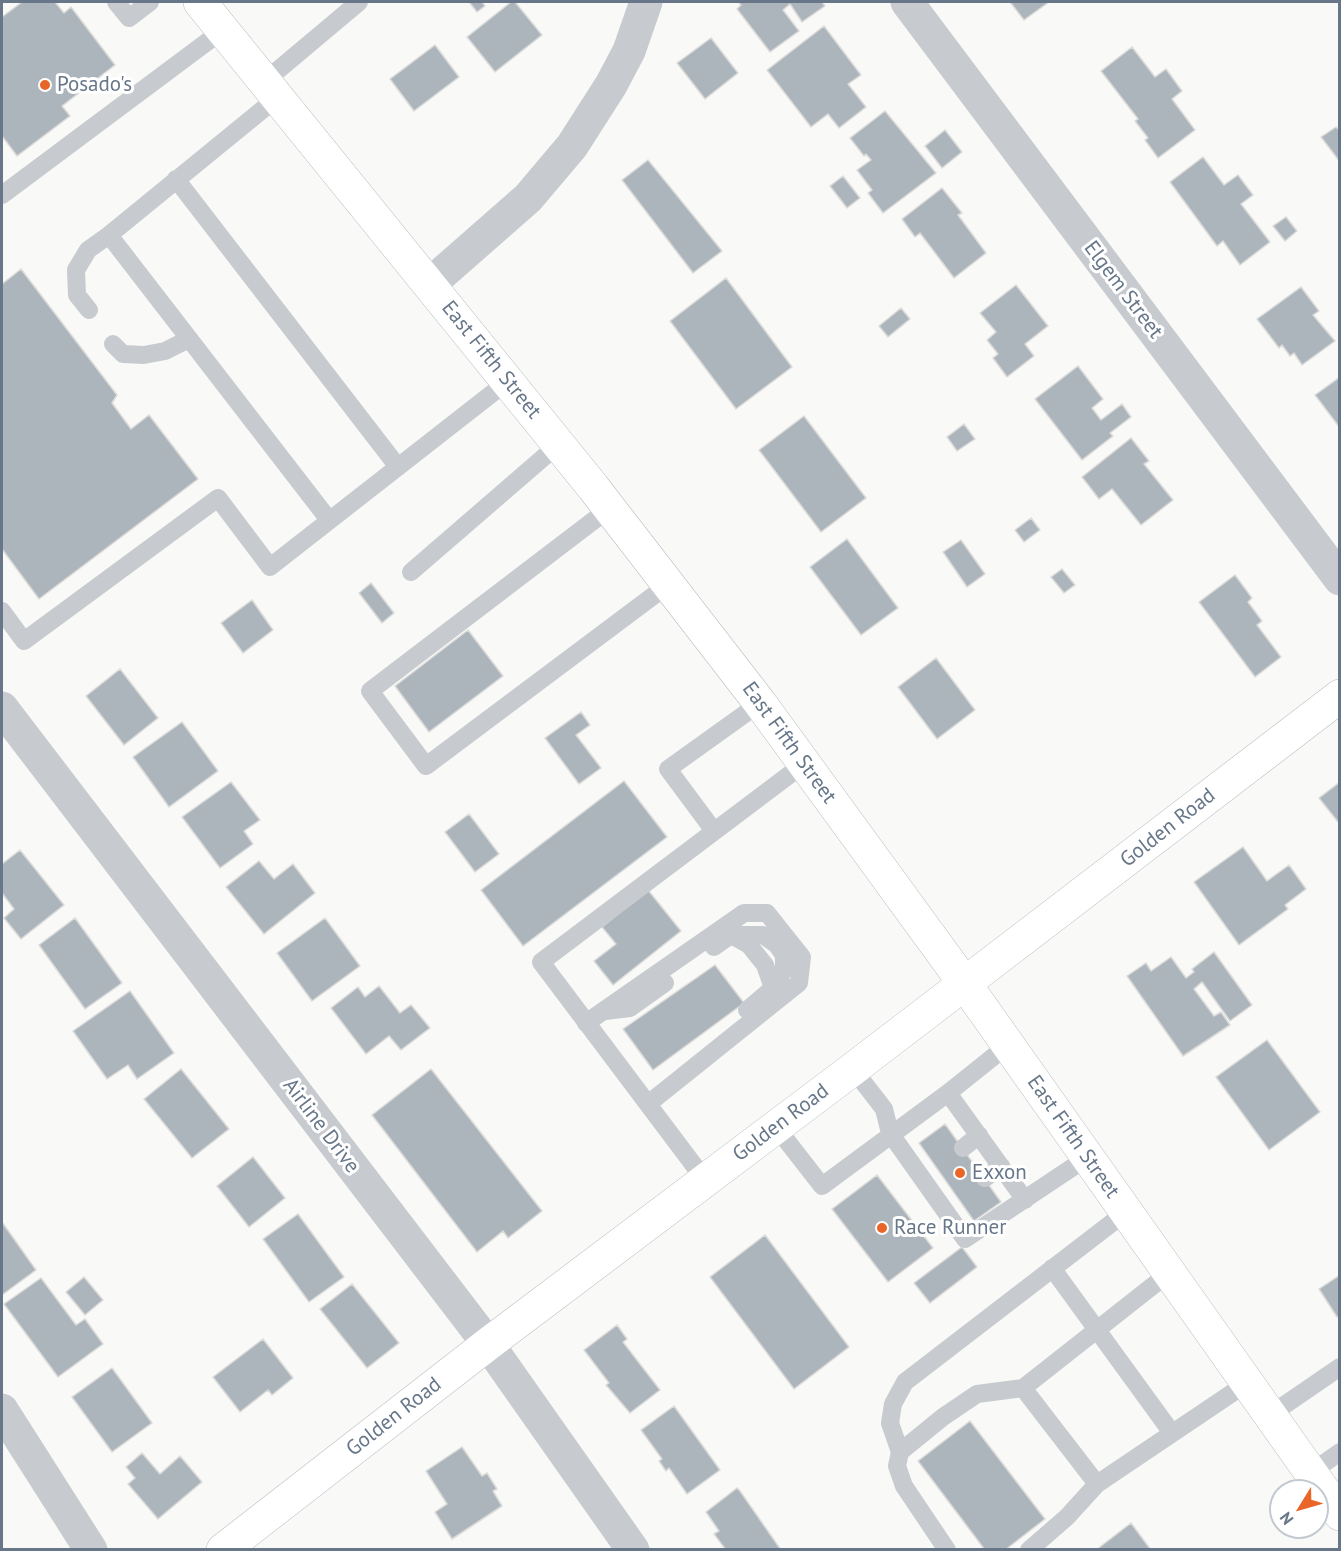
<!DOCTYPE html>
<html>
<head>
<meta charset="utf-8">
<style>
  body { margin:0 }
  #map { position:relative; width:1341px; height:1551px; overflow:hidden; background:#f9f9f7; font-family:"PT Sans",sans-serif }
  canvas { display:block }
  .frame { position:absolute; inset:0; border:3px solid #677789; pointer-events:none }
  .north { position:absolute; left:1269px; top:1479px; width:60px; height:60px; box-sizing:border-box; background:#fff; border:2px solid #c2c9d0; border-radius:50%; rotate:233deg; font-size:16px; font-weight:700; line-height:24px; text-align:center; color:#677789 }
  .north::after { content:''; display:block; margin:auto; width:21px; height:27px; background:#e96528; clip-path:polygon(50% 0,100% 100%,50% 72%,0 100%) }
</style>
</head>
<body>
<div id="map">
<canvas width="1341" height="1551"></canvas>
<div class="frame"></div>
<div class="north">N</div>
</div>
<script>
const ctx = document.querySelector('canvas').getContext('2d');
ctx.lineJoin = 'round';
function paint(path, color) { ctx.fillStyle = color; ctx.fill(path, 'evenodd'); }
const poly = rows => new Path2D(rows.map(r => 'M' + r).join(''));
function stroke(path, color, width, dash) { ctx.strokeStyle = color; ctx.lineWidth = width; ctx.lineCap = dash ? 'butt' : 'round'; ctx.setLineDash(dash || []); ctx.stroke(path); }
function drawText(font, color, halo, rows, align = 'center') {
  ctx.font = font + ' "PT Sans",sans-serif'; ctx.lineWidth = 6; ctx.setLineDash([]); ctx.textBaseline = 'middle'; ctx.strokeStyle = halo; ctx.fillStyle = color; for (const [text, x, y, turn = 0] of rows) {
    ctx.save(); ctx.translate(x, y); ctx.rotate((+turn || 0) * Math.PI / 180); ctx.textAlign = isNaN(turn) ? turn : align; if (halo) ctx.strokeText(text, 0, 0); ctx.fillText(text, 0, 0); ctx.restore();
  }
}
const building = poly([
  [22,2,55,2,64,13,71,7,115,65,62,106,70,116,17,156,2,136,2,17,22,2],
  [469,2,482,2,485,6,477,12,469,2],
  [511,2,515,2,542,35,495,72,467,37,511,2],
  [738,2,822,2,825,6,802,22,790,4,783,10,799,31,770,52,737,9,741,5,738,2],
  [1010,2,1049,2,1024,20,1010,2],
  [824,26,861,75,848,84,866,107,839,128,828,114,811,127,767,70,824,26],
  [711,38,738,73,705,99,677,63,711,38],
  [435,45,459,77,414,111,390,79,435,45],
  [1132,47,1155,77,1166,69,1182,91,1172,99,1195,130,1158,158,1145,140,1148,138,1135,121,1138,119,1101,71,1132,47],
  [885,111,936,173,883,213,868,193,872,190,857,170,871,160,866,154,864,156,850,138,885,111],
  [1336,127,1340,131,1340,162,1321,137,1336,127],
  [945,130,962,152,942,168,925,146,945,130],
  [1203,157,1224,185,1238,175,1253,195,1241,204,1270,242,1240,265,1223,241,1217,246,1170,182,1203,157],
  [648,160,722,251,693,273,622,180,648,160],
  [843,176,860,198,847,208,830,186,843,176],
  [942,188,962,213,958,215,986,253,954,278,920,233,915,237,902,219,942,188],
  [1286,217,1297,231,1285,241,1273,226,1286,217],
  [21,269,117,395,112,403,131,429,149,415,198,479,39,599,2,549,2,284,21,269],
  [726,278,792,367,736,409,670,321,726,278],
  [1016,285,1048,326,1025,344,1034,356,1007,377,993,358,998,354,987,340,996,332,980,313,1016,285],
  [1301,287,1319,311,1313,315,1335,341,1302,365,1294,353,1290,356,1282,345,1279,348,1257,319,1301,287],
  [901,308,910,319,888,337,879,326,901,308],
  [1078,366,1103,399,1092,408,1101,420,1122,404,1131,417,1110,433,1113,436,1082,460,1035,399,1078,366],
  [1340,377,1340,428,1315,395,1340,377],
  [804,416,866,498,821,532,759,450,804,416],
  [964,424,975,439,957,451,947,437,964,424],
  [1131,438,1149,461,1144,464,1173,500,1141,525,1112,489,1099,499,1082,477,1131,438],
  [1031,518,1040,530,1024,542,1015,530,1031,518],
  [847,539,898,608,861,635,810,567,847,539],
  [961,540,985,574,967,587,943,552,961,540],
  [1062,569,1075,585,1064,593,1051,577,1062,569],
  [1235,575,1252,598,1248,602,1262,621,1257,625,1281,657,1255,677,1199,602,1235,575],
  [371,583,394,613,382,623,359,593,371,583],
  [252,600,273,630,243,653,221,623,252,600],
  [468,630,503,676,429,732,395,686,468,630],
  [936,658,975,710,937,739,898,687,936,658],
  [120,669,158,718,124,745,86,696,120,669],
  [581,712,590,725,576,735,601,768,579,784,545,738,581,712],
  [182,722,218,771,169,807,133,757,182,722],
  [624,781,667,837,523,946,481,890,624,781],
  [231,782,260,820,244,831,253,844,220,868,182,817,231,782],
  [1340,782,1340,821,1338,822,1319,798,1340,782],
  [469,814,499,854,475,872,445,832,469,814],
  [1243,847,1267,881,1289,865,1306,889,1285,905,1288,909,1239,945,1194,882,1243,847],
  [20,850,64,905,21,939,4,918,14,909,2,893,2,864,20,850],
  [259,861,274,879,293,864,315,893,264,934,226,887,259,861],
  [648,890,681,931,613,985,594,961,616,944,602,927,648,890],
  [75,918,122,983,85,1009,39,945,75,918],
  [325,918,360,966,312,1001,277,953,325,918],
  [1214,952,1252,1005,1230,1021,1202,982,1194,989,1214,1016,1221,1012,1230,1025,1183,1056,1127,976,1146,963,1151,971,1171,957,1186,978,1194,972,1192,969,1214,952],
  [715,965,744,1003,653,1070,623,1029,715,965],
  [379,986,400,1013,411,1005,430,1028,401,1050,389,1036,366,1054,331,1008,358,987,365,997,379,986],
  [130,991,174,1053,137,1079,128,1065,107,1079,73,1031,130,991],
  [1267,1040,1320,1112,1269,1150,1216,1077,1267,1040],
  [181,1069,229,1129,192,1158,144,1099,181,1069],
  [431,1069,542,1211,508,1238,503,1231,477,1252,372,1115,431,1069],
  [945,1124,1001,1202,974,1221,919,1143,945,1124],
  [253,1157,285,1198,249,1227,217,1186,253,1157],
  [877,1175,933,1248,888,1282,832,1209,877,1175],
  [298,1214,344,1277,309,1302,263,1239,298,1214],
  [2,1222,36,1270,2,1295,2,1222],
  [765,1235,849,1347,794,1389,710,1277,765,1235],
  [962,1247,977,1267,930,1303,914,1283,962,1247],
  [1340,1275,1340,1316,1337,1317,1319,1289,1340,1275],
  [84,1277,103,1300,85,1315,66,1292,84,1277],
  [41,1278,76,1325,85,1319,103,1344,58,1377,4,1304,41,1278],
  [352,1284,399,1343,367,1368,320,1309,352,1284],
  [617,1325,627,1339,623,1342,660,1390,630,1413,606,1385,609,1383,584,1350,617,1325],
  [263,1339,293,1378,272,1395,268,1390,240,1412,213,1377,263,1339],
  [112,1368,152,1423,112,1452,72,1397,112,1368],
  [674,1406,720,1470,687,1494,669,1468,666,1471,659,1461,662,1459,641,1430,674,1406],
  [970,1421,1045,1519,1005,1550,985,1550,918,1461,970,1421],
  [462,1447,482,1476,487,1473,497,1489,493,1491,502,1506,452,1539,435,1512,447,1504,426,1471,462,1447],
  [142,1453,160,1474,180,1456,202,1482,158,1519,128,1484,135,1478,126,1467,142,1453],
  [737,1488,740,1491,781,1550,726,1550,714,1534,719,1531,706,1512,737,1488],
  [1131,1523,1151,1550,1096,1550,1131,1523]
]);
paint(building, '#adb5bc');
stroke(building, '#dbdbd9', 1.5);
const secondary = poly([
  [223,1550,488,1344,853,1069,1340,696]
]);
const primary = poly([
  [200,2,593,487,760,703,965,984,1340,1514]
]);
stroke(secondary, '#b9bec3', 34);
stroke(primary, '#b8bcc0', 34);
stroke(poly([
  [116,2,129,18,150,2],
  [265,81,359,2],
  [278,97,109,235,329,520],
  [176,179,398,467],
  [2,195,223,30],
  [89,310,77,295,76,270,88,250,109,235],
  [113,344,123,354,144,355,165,351,189,339],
  [610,508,370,691,426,766,669,584],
  [411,572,559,444],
  [2,611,24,641,218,498,270,567,508,381],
  [714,831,668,769,760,703],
  [734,935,763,935,776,944,784,955,784,970,773,988],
  [714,947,731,935,749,945,765,965,773,988,747,1010],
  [605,1011,630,1008,665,983],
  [586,1023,744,913,767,913,802,957,799,983,648,1104],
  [853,1069,884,1109,890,1133,965,1239,1088,1157],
  [948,1093,1025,1200],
  [776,1127,822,1186,948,1093,1008,1045],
  [963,1148,979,1135],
  [985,1178,1001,1166],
  [705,1180,541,962,805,763],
  [1052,1268,1172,1433],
  [1169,1273,1023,1388,1097,1484,1247,1383],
  [1270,1415,1340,1367],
  [900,1452,943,1417,977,1394,1023,1388],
  [1310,1473,1340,1452],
  [947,1550,904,1486,897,1466,900,1452,890,1423,893,1404,905,1382,1126,1212],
  [1029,1550,1067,1517,1097,1484]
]), '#c7cace', 18);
stroke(poly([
  [907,2,1340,579],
  [430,284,528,198,572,146,611,85,629,51,646,2],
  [2,708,488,1344,633,1550],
  [2,1410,91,1550]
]), '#c7cace', 33);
stroke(secondary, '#fff', 33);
stroke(primary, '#fff', 33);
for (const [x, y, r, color] of [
  [45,85,6,"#e96528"],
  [960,1173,6,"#e96528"],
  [882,1228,6,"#e96528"]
]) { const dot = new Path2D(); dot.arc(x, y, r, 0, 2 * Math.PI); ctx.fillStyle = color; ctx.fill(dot); stroke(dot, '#fff', 2); }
drawText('21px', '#677789', '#fff', [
  ["Posado's",57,85],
  ["Exxon",972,1173],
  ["Race Runner",894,1228]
], 'left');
drawText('21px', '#677789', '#fff', [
  ["Elgem Street",1123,290,53],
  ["East Fifth Street",491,360,51],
  ["East Fifth Street",789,743,54],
  ["Golden Road",1168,828,-38],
  ["Golden Road",781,1123,-37],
  ["Airline Drive",321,1126,53],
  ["East Fifth Street",1073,1137,55],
  ["Golden Road",394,1417,-38]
]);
</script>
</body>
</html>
